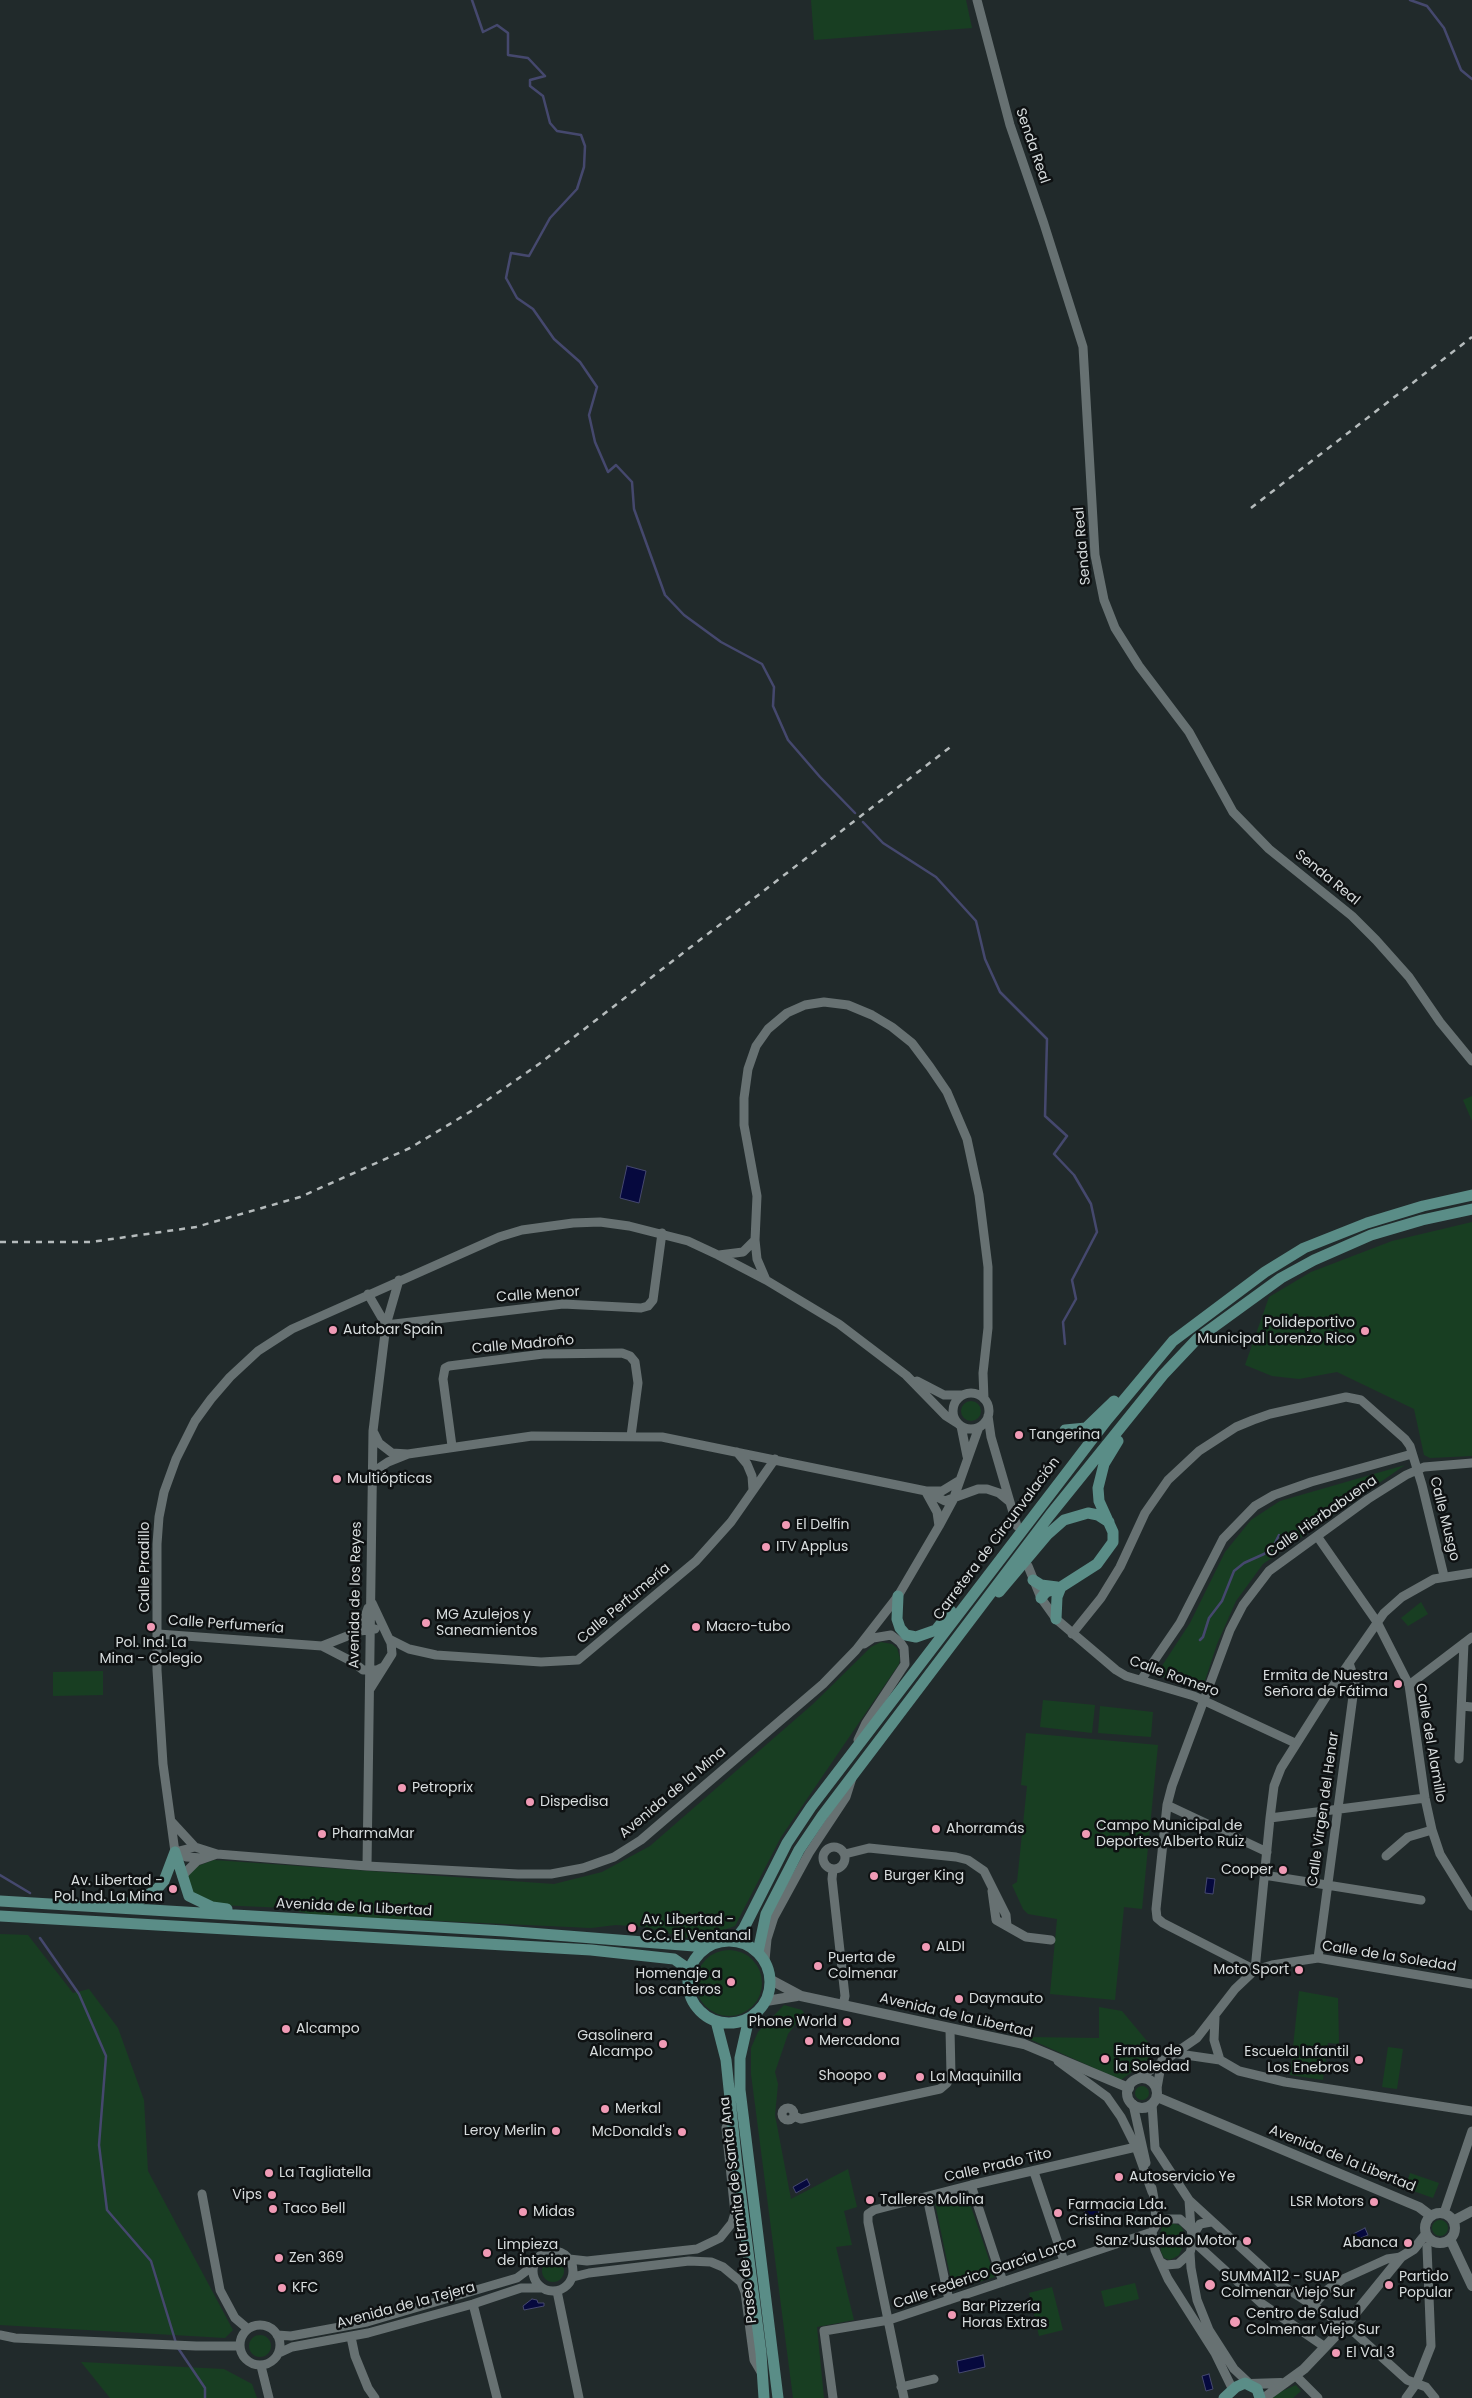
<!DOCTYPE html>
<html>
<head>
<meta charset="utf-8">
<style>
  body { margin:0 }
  canvas { display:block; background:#212a2b }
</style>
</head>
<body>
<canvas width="1472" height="2398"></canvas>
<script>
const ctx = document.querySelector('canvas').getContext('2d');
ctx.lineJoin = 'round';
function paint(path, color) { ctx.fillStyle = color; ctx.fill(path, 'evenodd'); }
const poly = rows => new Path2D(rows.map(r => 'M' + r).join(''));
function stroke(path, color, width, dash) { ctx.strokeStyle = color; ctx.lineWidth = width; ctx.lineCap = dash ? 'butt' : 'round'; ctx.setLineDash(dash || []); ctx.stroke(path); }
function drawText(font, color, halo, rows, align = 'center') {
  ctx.font = font + ' Poppins,sans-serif'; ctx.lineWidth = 5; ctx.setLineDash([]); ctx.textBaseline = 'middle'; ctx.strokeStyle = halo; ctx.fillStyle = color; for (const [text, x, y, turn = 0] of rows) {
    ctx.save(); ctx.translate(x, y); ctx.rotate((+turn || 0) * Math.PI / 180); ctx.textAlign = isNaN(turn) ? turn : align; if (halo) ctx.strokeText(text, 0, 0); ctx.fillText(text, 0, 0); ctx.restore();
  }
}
paint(poly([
  [811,0,966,0,972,28,814,40],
  [1472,1096,1472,1121,1463,1100],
  [1472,1222,1472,1456,1430,1458,1424,1455,1414,1409,1337,1372,1299,1379,1272,1376,1245,1365,1269,1297,1311,1272,1392,1241],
  '961 1411a10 10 0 1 1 20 0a10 10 0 1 1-20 0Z',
  [1405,1465,1263,1564,1236,1601,1217,1644,1202,1690,1156,1675,1190,1623,1225,1552,1251,1520,1280,1501],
  [1421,1602,1428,1614,1408,1626,1401,1618],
  [881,1642,892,1644,897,1648,900,1658,899,1664,781,1837,735,1926,718,1932,684,1938,646,1927,616,1925,591,1928,312,1915,287,1908,217,1905,194,1895,188,1876,195,1867,214,1860,554,1884,602,1872,650,1846,813,1704,871,1647],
  [103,1671,103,1695,53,1696,53,1672],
  [1043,1700,1095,1705,1092,1733,1040,1727],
  [1100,1706,1153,1712,1151,1737,1098,1733],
  [1026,1733,1158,1745,1142,1909,1124,1907,1115,2000,1050,1994,1057,1919,1028,1914,1023,1909,1012,1885,1017,1882,1027,1786,1021,1785],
  [0,1934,28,1935,73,1993,89,1989,118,2028,144,2100,148,2171,233,2330,225,2338,0,2325],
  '696 1983a33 33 0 1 1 66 0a33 33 0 1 1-66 0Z',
  [1299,1991,1338,1998,1339,2044,1328,2043,1323,2080,1290,2075],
  [784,2005,802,2010,804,2013,788,2034,775,2072,778,2084,775,2115,791,2199,848,2169,857,2207,844,2211,852,2245,836,2247,854,2320,817,2327,824,2398,793,2398,751,2074,751,2048,758,2032],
  [1099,2007,1122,2011,1157,2053,1121,2080,1025,2037,1099,2038],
  [1388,2047,1403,2049,1397,2089,1382,2087],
  '1135 2093a7 7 0 1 1 14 0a7 7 0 1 1-14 0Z',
  [1410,2173,1439,2183,1433,2198,1405,2188],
  [967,2195,995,2277,953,2290,935,2203],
  '1432 2228a8 8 0 1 1 16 0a8 8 0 1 1-16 0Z',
  [1172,2223,1181,2226,1184,2232,1185,2242,1179,2255,1170,2260,1164,2258,1161,2252,1159,2236,1162,2227],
  '542 2271a11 11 0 1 1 22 0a11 11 0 1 1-22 0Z',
  [1135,2283,1139,2299,1105,2307,1101,2291],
  [1052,2287,1063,2330,1039,2336,1029,2293],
  '249 2346a11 11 0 1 1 22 0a11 11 0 1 1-22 0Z',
  [81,2362,224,2369,252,2384,257,2398,110,2398],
  [1296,2385,1301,2391,1293,2398,1272,2398,1273,2395]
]), '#183e22');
const water = poly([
  [627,1166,646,1171,639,1203,620,1198,627,1166],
  [1207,1878,1215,1879,1213,1894,1205,1893,1207,1878],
  [807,2179,810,2185,796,2193,793,2187,807,2179],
  [1097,2206,1099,2214,1087,2218,1084,2210,1097,2206],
  [1365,2228,1368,2235,1356,2240,1353,2234,1365,2228],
  [532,2299,537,2300,538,2303,544,2303,544,2306,524,2310,523,2306,532,2299],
  [983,2355,985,2367,959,2373,957,2361,983,2355],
  [1209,2374,1213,2389,1206,2391,1202,2376,1209,2374]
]);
paint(water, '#06093e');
stroke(water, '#45486e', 1);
stroke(poly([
  [472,0,483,32,497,25,508,33,508,55,528,58,545,76,530,80,530,86,543,96,550,123,557,131,581,135,585,146,584,167,577,189,550,218,529,256,511,253,506,278,517,298,533,309,554,339,580,362,597,387,589,415,595,442,608,472,616,465,632,482,634,509,665,595,684,615,721,642,762,664,774,687,773,706,788,740,820,777,855,813],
  [1410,0,1427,6,1444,28,1461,70,1472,79],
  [863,822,883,843,936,877,976,921,985,959,1000,992,1047,1039,1045,1116,1067,1136,1054,1154,1074,1175,1091,1204,1097,1232,1072,1280,1076,1299,1063,1322,1065,1344],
  [1200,1640,1203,1637,1209,1618,1222,1601,1234,1571,1244,1563,1264,1554,1273,1547,1279,1535],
  [0,1875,30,1893],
  [40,1938,79,1994,106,2056,99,2145,107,2210,151,2261,176,2343],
  [178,2348,205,2388,205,2398]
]), '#45486e', 2.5);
stroke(poly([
  [977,0,1010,125,1044,224,1083,347,1095,555,1104,600,1115,628,1139,666,1189,732,1233,812,1269,849,1352,916,1376,940,1409,977,1440,1022,1472,1061],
  [755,1240,757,1259,766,1280],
  [719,1255,743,1252,755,1240,757,1196,744,1125,744,1098,748,1069,756,1046,768,1029,787,1013,805,1005,824,1002,848,1005,872,1015,892,1027,912,1043,930,1067,947,1092,967,1139,979,1195,988,1267,988,1328,983,1373,984,1399],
  [399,1280,386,1325,563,1304,641,1308,648,1306,653,1300,662,1233],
  [917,1381,944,1395,962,1395],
  '953 1411a18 18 0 1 1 36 0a18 18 0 1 1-36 0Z',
  [988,1416,991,1437,1017,1526],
  [961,1426,967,1456],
  [452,1446,443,1379,445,1368,449,1366,543,1354,622,1353,630,1356,635,1362,638,1383,631,1436],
  [737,1452,747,1464,752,1476,753,1490],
  [408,1454,532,1436,662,1437,926,1491,942,1491,960,1480],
  [372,1479,379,1468,388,1462,408,1454,392,1453,379,1443,374,1433],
  [926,1492,937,1512,939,1526],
  [927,1492,945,1501,978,1489,987,1489,999,1493,1010,1502],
  [1317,1536,1377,1622,1409,1685,1425,1798,1432,1830,1440,1854,1472,1906],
  [1028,1566,1041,1598,1056,1619,1116,1670,1126,1676,1194,1696,1295,1743],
  [372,1603,389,1639,409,1649,436,1655,541,1662,578,1660,696,1561,731,1522,775,1459],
  [360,1631,375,1629],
  [158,1634,322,1646,353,1662,363,1670,377,1670,383,1667],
  [1072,1634,1101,1598,1120,1567,1145,1513,1168,1480,1199,1451,1236,1427,1253,1420,1270,1414,1346,1397,1361,1400,1405,1439,1410,1446,1422,1485,1444,1576],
  [322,1646,360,1631,368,1608],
  [1141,1680,1180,1623,1223,1539,1255,1506,1274,1495,1311,1482,1412,1454],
  [1409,1685,1472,1637],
  [370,1689,392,1654,391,1643,388,1637],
  [1462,1706,1472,1707],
  [858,1740,866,1723,905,1664,904,1648,900,1642,891,1635,873,1638,864,1644],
  [1459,1759,1464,1643],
  [1167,1805,1267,1852],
  [1270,1818,1425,1798],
  [171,1821,195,1847],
  '823 1858a11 11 0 1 1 22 0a11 11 0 1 1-22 0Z',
  [175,1852,163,1764,157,1670,157,1544,159,1517,164,1492,176,1459,195,1421,211,1399,230,1377,258,1351,292,1329,499,1237,522,1230,573,1223,600,1222,629,1226,688,1241,718,1255,766,1280,839,1324,906,1375,946,1416,957,1423],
  [175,1852,195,1847,217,1854,367,1866,518,1874,551,1874,583,1868,614,1857,641,1840,823,1684,856,1650,898,1596,939,1526,953,1500,979,1427],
  [175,1852,186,1857,203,1858],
  [845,1854,869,1848,956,1857,968,1860,984,1871,1006,1915,1007,1926],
  [1386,1856,1408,1837,1432,1830],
  [367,1866,373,1431,386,1325,368,1294],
  [833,1869,832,1879,845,1996,843,2005],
  [1264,1875,1421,1900],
  [182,1876,197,1861,217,1854],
  [992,1891,996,1920,1026,1937,1051,1940],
  [1318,1958,1355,1681,1349,1663],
  [765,1960,767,1939,774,1917,809,1853,846,1797,852,1778],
  [1255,1970,1163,1923,1157,1918,1156,1909,1167,1805,1172,1786,1230,1630,1243,1605,1269,1571,1368,1499,1406,1475,1424,1467,1472,1463],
  [1255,1970,1270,1818,1274,1786,1281,1768,1331,1689,1384,1613,1402,1597,1434,1579,1472,1573],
  [1215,2017,1214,2040,1220,2060],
  [1172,2053,1220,2060,1239,2071,1285,2082,1472,2111],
  [1058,2061,1107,2097,1121,2117,1136,2147,1152,2192],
  [1136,2080,1197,2038,1235,1989,1255,1970,1272,1965,1318,1958,1472,1984],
  [1157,2088,1162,2060],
  [1133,2104,1146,2163],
  [1152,2104,1155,2148,1189,2200,1283,2286,1355,2333,1407,2380,1426,2387,1435,2398],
  '782 2114a6 6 0 1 1 12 0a6 6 0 1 1-12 0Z',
  [794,2116,801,2119,940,2089,947,2083,951,2075,950,2029],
  [1034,2172,1064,2261],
  [971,2185,1003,2282],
  [1152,2188,1155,2204,1156,2225],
  [202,2194,220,2290,235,2318,248,2329],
  [927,2197,949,2300],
  [1189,2200,1191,2229],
  [1444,2213,1472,2131],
  [1193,2235,1200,2224,1211,2222],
  [1193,2241,1261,2303,1325,2347],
  '533 2271a20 20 0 1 1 40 0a20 20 0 1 1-40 0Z',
  [1190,2253,1191,2268,1197,2300,1209,2330,1234,2369,1250,2384],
  [569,2259,587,2261,697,2249,720,2238,732,2223,735,2213,726,2128,732,2115],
  [1161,2262,1166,2265,1178,2264,1190,2253,1193,2241,1191,2229,1180,2219,1166,2219,1156,2225,1152,2232,1155,2250,1158,2257,1168,2279,1215,2353,1233,2390],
  [573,2277,589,2273,689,2261,711,2262,723,2267,741,2282,745,2292,754,2360,761,2372],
  [557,2291,579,2398],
  [473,2304,497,2398],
  [1313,2306,1327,2290,1343,2279,1387,2259,1401,2257],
  '240 2345a20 20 0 1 1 40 0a20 20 0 1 1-40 0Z',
  [0,2335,15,2338,196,2346,240,2346],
  [277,2335,291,2336,367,2322,517,2278,533,2266],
  [351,2337,355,2356,368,2388,375,2398],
  [279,2353,292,2347,368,2333,473,2304,521,2288,541,2288],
  [261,2366,269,2398],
  [1296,2376,1318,2398],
  [901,2387,934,2379],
  [833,2398,824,2331,889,2320,1152,2232],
  [904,2398,868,2222,868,2214,874,2210,971,2185,1136,2147],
  [1406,2398,1416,2384,1431,2346,1427,2247]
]), '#677172', 9);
stroke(poly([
  [771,1980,801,1996,1024,2044,1129,2088],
  [766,2001,797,1996],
  '1127 2093a15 15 0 1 1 30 0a15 15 0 1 1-30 0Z',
  [1157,2097,1419,2207,1431,2216],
  '1425 2228a15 15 0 1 1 30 0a15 15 0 1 1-30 0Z',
  [1453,2221,1472,2211],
  [1450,2239,1472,2286],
  [1250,2384,1281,2383],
  [1264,2398,1304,2369,1344,2327,1401,2257,1414,2249,1426,2234]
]), '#677172', 10);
stroke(poly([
  [1065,1430,1086,1428,1114,1401],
  [1033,1580,1041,1585,1057,1587],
  [999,1592,1047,1535,1064,1520,1088,1513,1098,1515,1109,1522],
  [898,1596,897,1619,900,1628,906,1635,916,1637,936,1630,951,1611],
  [1041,1598,1046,1592,1061,1587,1097,1564,1113,1542,1113,1532,1099,1501,1098,1488,1104,1464,1118,1441],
  [1056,1619,1057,1597,1061,1587],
  [175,1852,189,1896,212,1907,227,1909],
  [0,1901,504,1931,707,1947],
  [114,1902,130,1903,140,1900,157,1889,164,1881,175,1852],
  [0,1916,591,1950,674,1959,690,1970],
  '688 1982a41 41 0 1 1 82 0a41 41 0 1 1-82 0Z',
  [734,1941,744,1928,787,1843,811,1807,1107,1420,1173,1341,1265,1272,1304,1248,1367,1223,1423,1206,1472,1195],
  [758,1952,766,1914,799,1850,822,1816,1050,1515,1163,1375,1197,1339,1281,1278,1314,1260,1371,1235,1422,1220,1472,1209],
  [749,2018,740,2058,740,2090,778,2398],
  [716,2021,726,2060,737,2166,761,2353,764,2398],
  [1224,2398,1236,2387,1245,2383,1257,2389,1260,2398]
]), '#5a8d87', 11);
stroke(poly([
  [1251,508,1472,337],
  [0,1242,91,1242,196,1227,300,1197,410,1148,473,1110,539,1064,953,745]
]), '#b5bbbc', 2.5, [6, 6]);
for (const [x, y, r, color] of [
  [333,1330,5,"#f09ab5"],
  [1365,1331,5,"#f09ab5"],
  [1019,1435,5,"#f09ab5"],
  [337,1479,5,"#f09ab5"],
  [786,1525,5,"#f09ab5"],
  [766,1547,5,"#f09ab5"],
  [426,1623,5,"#f09ab5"],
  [151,1627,5,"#f09ab5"],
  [696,1627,5,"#f09ab5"],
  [1398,1684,5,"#f09ab5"],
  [402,1788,5,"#f09ab5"],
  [530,1802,5,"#f09ab5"],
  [936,1829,5,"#f09ab5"],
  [322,1834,5,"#f09ab5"],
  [1086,1834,5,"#f09ab5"],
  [1283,1870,5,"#f09ab5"],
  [874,1876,5,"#f09ab5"],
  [173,1889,5,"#f09ab5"],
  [632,1928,5,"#f09ab5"],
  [926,1947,5,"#f09ab5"],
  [818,1966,5,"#f09ab5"],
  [1299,1970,5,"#f09ab5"],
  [731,1982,5,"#f09ab5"],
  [959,1999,5,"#f09ab5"],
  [847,2022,5,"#f09ab5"],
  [286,2029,5,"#f09ab5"],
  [809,2041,5,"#f09ab5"],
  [663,2044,5,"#f09ab5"],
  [1105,2059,5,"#f09ab5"],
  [1359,2060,5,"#f09ab5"],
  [882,2076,5,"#f09ab5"],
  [920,2077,5,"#f09ab5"],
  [605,2109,5,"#f09ab5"],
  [556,2131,5,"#f09ab5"],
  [682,2132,5,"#f09ab5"],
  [269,2173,5,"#f09ab5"],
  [1119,2177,5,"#f09ab5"],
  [272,2195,5,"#f09ab5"],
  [870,2200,5,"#f09ab5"],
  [1374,2202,5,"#f09ab5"],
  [273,2209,5,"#f09ab5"],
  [523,2212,5,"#f09ab5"],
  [1058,2213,5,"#f09ab5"],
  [1247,2241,5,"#f09ab5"],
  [1408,2243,5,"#f09ab5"],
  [487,2253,5,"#f09ab5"],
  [279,2258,5,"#f09ab5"],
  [1210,2285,6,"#f09ab5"],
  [1389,2285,5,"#f09ab5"],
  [282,2288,5,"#f09ab5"],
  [952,2315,5,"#f09ab5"],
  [1235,2322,6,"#f09ab5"],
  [1336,2353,5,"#f09ab5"]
]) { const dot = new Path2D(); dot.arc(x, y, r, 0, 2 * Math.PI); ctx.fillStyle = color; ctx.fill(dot); stroke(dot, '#0e1112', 2); }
drawText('14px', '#d7dcdd', '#0e1112', [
  ["Senda Real",1032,146,71],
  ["Senda Real",1083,546,-95],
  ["Senda Real",1327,878,39],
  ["Calle Menor",538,1295,-4],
  ["Calle Madroño",523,1345,-5],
  ["Calle Hierbabuena",1322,1517,-35],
  ["Calle Musgo",1444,1519,76],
  ["Carretera de Circunvalación",997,1539,-53],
  ["Calle Pradillo",145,1567,-90],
  ["Avenida de los Reyes",356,1595,-89],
  ["Calle Perfumería",624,1604,-40],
  ["Calle Perfumería",226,1625,4],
  ["Calle Romero",1174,1677,20],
  ["Calle del Alamillo",1430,1743,80],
  ["Avenida de la Mina",673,1793,-40],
  ["Calle Virgen del Henar",1324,1809,-82],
  ["Avenida de la Libertad",354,1908,3],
  ["Calle de la Soledad",1389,1957,9],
  ["Avenida de la Libertad",956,2016,13],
  ["Avenida de la Libertad",1342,2159,22],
  ["Calle Prado Tito",998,2166,-13],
  ["Paseo de la Ermita de Santa Ana",739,2210,-97],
  ["Calle Federico García Lorca",985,2274,-19],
  ["Avenida de la Tejera",406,2306,-15]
]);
drawText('14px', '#d7dcdd', '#0e1112', [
  ["Polideportivo",1355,1323,"right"],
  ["Municipal Lorenzo Rico",1355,1339,"right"],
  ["Autobar Spain",343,1330],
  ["Tangerina",1029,1435],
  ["Multiópticas",347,1479],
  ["El Delfin",796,1525],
  ["ITV Applus",776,1547],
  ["MG Azulejos y",436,1615],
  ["Saneamientos",436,1631],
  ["Macro-tubo",706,1627],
  ["Pol. Ind. La",151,1643,"center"],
  ["Mina - Colegio",151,1659,"center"],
  ["Ermita de Nuestra",1388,1676,"right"],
  ["Señora de Fátima",1388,1692,"right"],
  ["Petroprix",412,1788],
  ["Dispedisa",540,1802],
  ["Campo Municipal de",1096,1826],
  ["Deportes Alberto Ruiz",1096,1842],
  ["Ahorramás",946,1829],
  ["PharmaMar",332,1834],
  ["Cooper",1273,1870,"right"],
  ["Burger King",884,1876],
  ["Av. Libertad -",163,1881,"right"],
  ["Pol. Ind. La Mina",163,1897,"right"],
  ["Av. Libertad -",642,1920],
  ["C.C. El Ventanal",642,1936],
  ["ALDI",936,1947],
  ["Puerta de",828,1958],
  ["Colmenar",828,1974],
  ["Moto Sport",1289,1970,"right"],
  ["Homenaje a",721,1974,"right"],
  ["los canteros",721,1990,"right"],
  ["Daymauto",969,1999],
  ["Phone World",837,2022,"right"],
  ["Alcampo",296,2029],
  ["Gasolinera",653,2036,"right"],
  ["Alcampo",653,2052,"right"],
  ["Mercadona",819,2041],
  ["Ermita de",1115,2051],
  ["la Soledad",1115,2067],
  ["Escuela Infantil",1349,2052,"right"],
  ["Los Enebros",1349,2068,"right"],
  ["Shoopo",872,2076,"right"],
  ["La Maquinilla",930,2077],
  ["Merkal",615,2109],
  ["Leroy Merlin",546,2131,"right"],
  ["McDonald's",672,2132,"right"],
  ["La Tagliatella",279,2173],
  ["Autoservicio Ye",1129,2177],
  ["Vips",262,2195,"right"],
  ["Talleres Molina",880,2200],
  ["LSR Motors",1364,2202,"right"],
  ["Farmacia Lda.",1068,2205],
  ["Cristina Rando",1068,2221],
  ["Taco Bell",283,2209],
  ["Midas",533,2212],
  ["Sanz Jusdado Motor",1237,2241,"right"],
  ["Abanca",1398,2243,"right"],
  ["Limpieza",497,2245],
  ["de interior",497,2261],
  ["Zen 369",289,2258],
  ["SUMMA112 - SUAP",1221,2277],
  ["Colmenar Viejo Sur",1221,2293],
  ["Partido",1399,2277],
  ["Popular",1399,2293],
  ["KFC",292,2288],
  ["Bar Pizzería",962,2307],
  ["Horas Extras",962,2323],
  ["Centro de Salud",1246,2314],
  ["Colmenar Viejo Sur",1246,2330],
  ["El Val 3",1346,2353]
], 'left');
</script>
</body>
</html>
